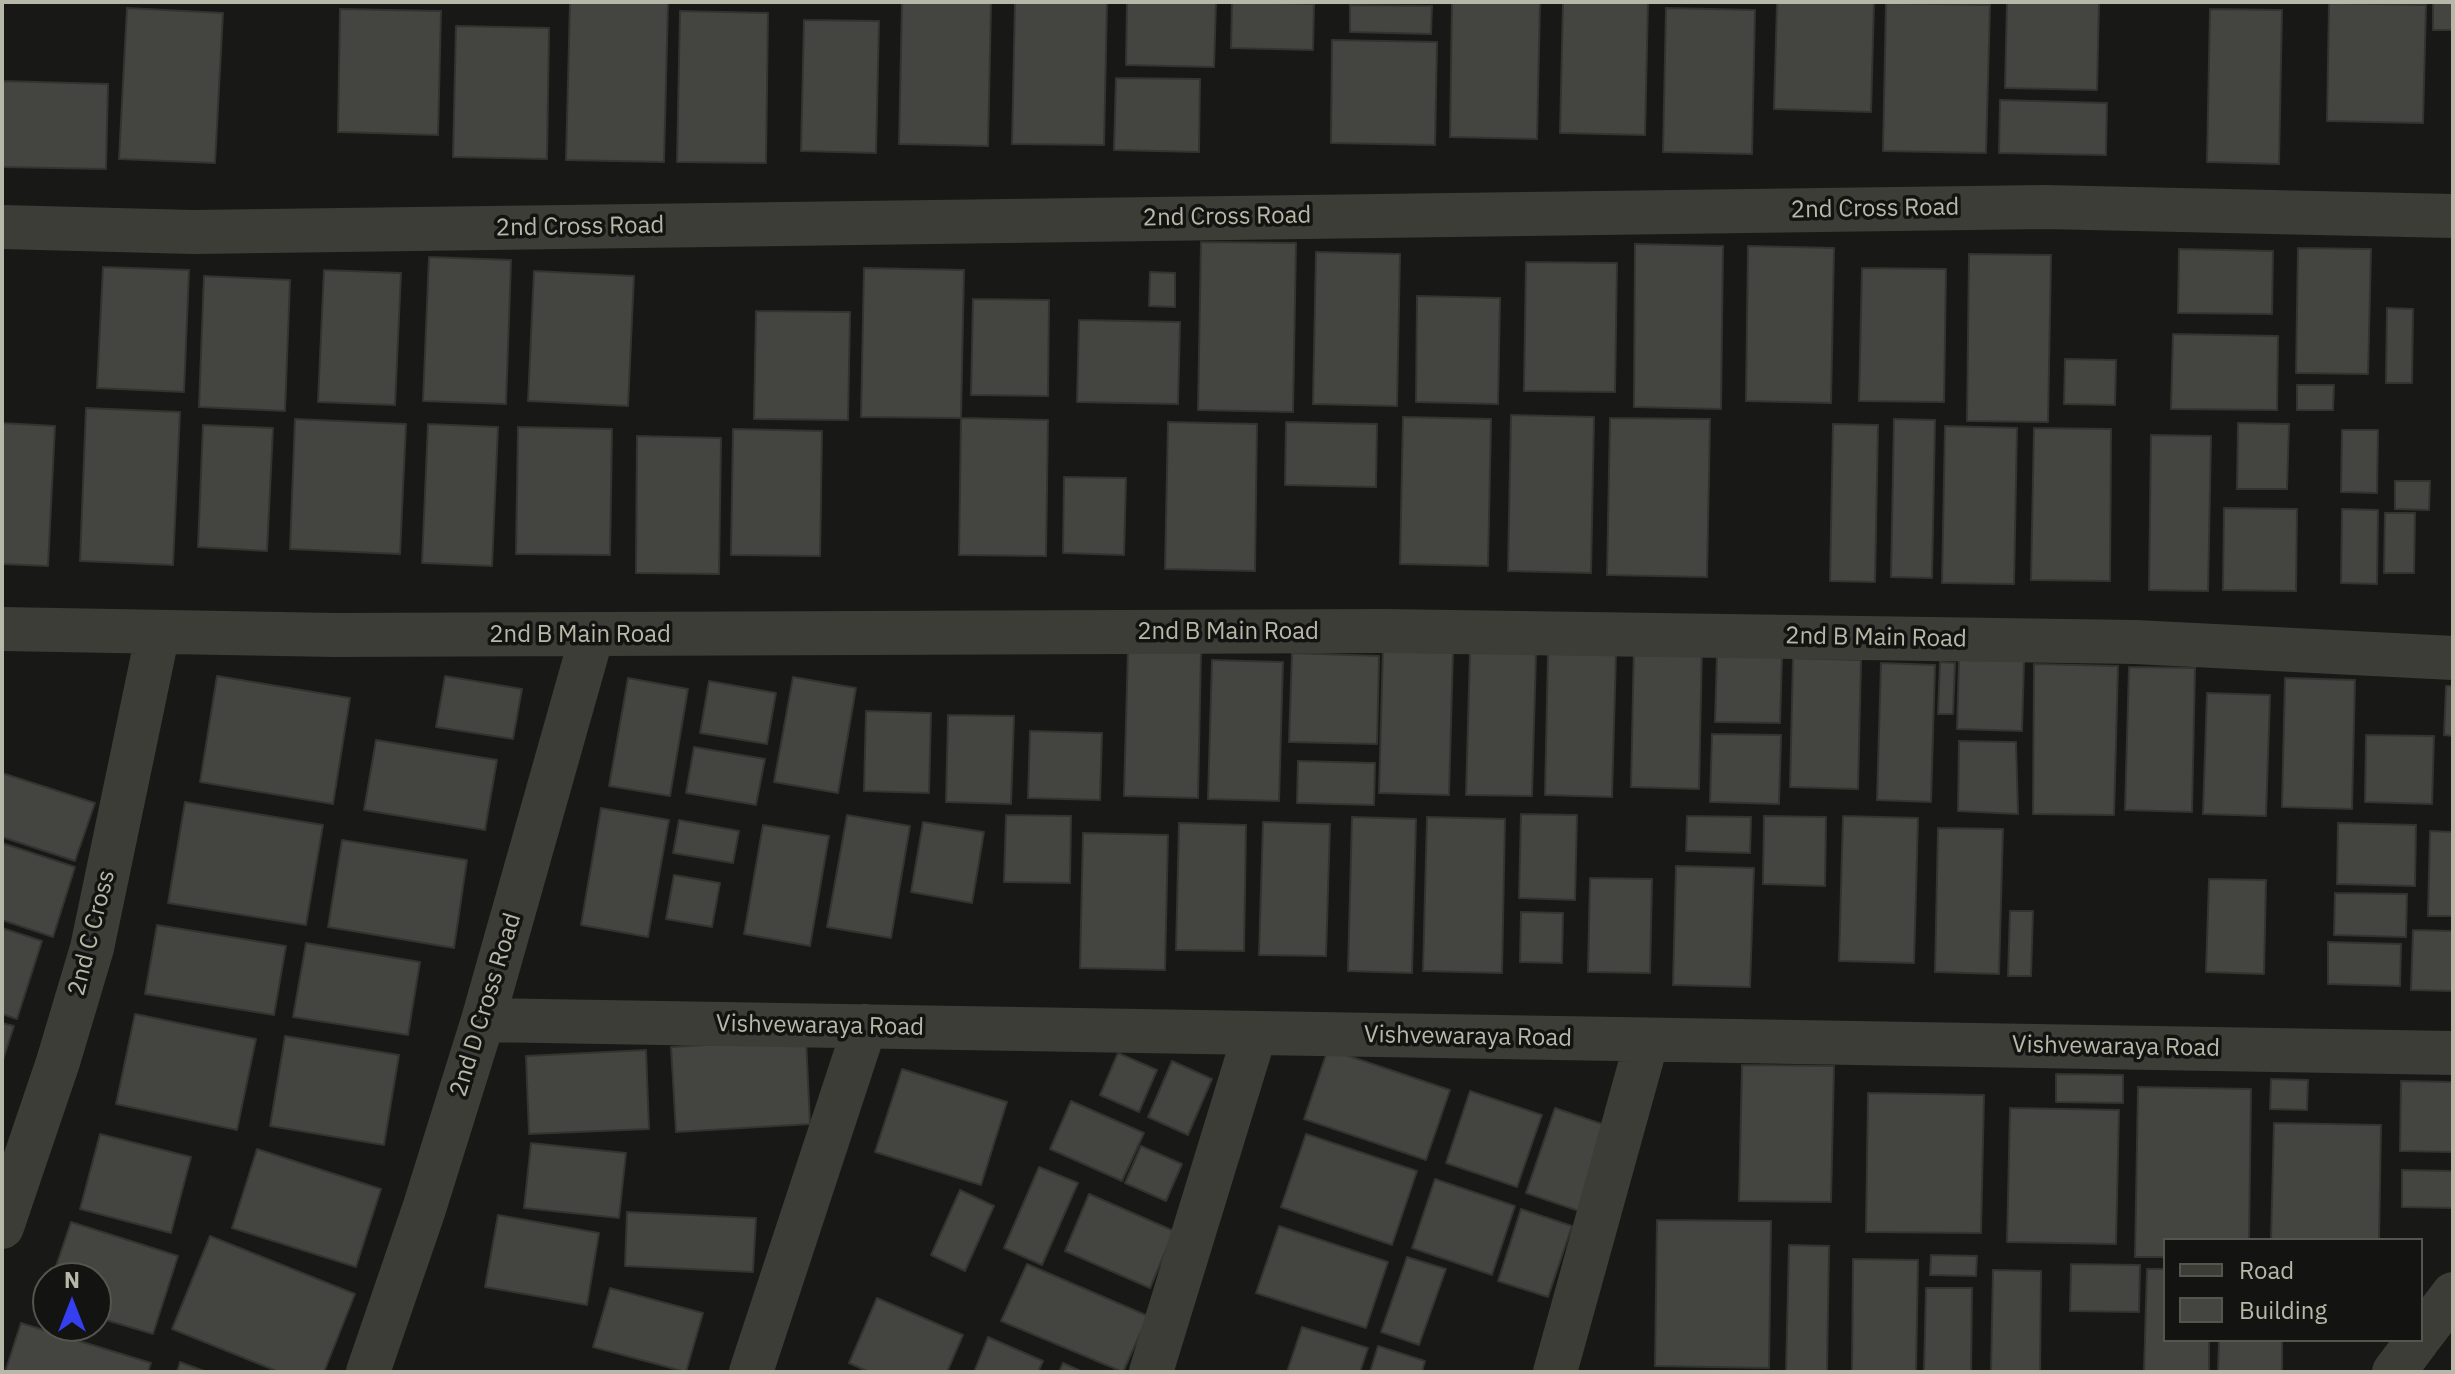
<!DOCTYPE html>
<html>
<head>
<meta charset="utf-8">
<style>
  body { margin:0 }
  #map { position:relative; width:2455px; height:1374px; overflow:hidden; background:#181816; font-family:"IBM Plex Sans",sans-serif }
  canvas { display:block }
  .frame { position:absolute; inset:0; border:4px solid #b8b8a8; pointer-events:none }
  .legend { position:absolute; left:2163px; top:1238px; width:260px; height:104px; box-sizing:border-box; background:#131311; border:2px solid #55554d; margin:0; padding:10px 14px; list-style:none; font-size:24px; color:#b8b8a8 }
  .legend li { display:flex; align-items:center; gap:16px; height:40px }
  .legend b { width:40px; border:2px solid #55554d }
  .north { position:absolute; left:32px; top:1262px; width:80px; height:80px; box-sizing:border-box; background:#131311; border:2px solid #55554d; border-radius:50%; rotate:0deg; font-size:22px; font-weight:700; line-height:32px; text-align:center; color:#b8b8a8 }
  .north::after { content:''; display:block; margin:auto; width:28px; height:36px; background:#363ff0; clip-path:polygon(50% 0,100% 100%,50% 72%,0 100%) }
</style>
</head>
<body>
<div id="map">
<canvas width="2455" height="1374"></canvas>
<div class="frame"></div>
<ul class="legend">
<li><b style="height:10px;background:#3c3d37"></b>Road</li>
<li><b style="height:22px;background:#444540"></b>Building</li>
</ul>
<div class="north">N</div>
</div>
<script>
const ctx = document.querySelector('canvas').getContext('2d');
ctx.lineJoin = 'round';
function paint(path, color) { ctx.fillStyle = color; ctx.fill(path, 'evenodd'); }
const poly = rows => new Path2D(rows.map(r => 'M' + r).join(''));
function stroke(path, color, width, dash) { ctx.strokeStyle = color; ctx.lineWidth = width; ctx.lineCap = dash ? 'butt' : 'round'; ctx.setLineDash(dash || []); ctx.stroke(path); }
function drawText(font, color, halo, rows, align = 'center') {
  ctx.font = font + ' "IBM Plex Sans",sans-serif'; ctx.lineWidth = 7; ctx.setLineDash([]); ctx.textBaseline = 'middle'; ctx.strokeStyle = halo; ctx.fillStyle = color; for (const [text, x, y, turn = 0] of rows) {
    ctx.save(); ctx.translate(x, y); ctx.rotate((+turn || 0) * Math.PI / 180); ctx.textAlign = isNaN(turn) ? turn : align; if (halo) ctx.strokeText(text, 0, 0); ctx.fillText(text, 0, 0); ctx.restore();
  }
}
const building = poly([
  [570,2,668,2,664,162,566,160,570,2],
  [902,2,991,3,988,146,899,144,902,2],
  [1015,2,1107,2,1104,145,1012,144,1015,2],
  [1127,2,1216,2,1214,67,1126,65,1127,2],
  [1232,2,1314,4,1313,50,1231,48,1232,2],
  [1452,2,1540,2,1537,139,1450,137,1452,2],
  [1563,2,1648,2,1645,135,1560,133,1563,2],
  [1777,2,1874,2,1871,112,1774,109,1777,2],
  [2007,2,2099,3,2097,90,2005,88,2007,2],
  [2433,2,2453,2,2453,30,2433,30,2433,2],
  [1886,3,1990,5,1986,153,1883,151,1886,3],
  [2329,3,2426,5,2423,123,2327,121,2329,3],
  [1350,5,1432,6,1431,34,1350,32,1350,5],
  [127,8,223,13,215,163,119,159,127,8],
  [1666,8,1755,10,1752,154,1663,152,1666,8],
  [340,9,441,11,438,135,338,132,340,9],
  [2210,9,2282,10,2279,164,2207,162,2210,9],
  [680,11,768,13,766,163,677,162,680,11],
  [804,20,879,21,876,153,801,151,804,20],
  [456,26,549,28,547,159,453,157,456,26],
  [1332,40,1437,42,1435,145,1331,143,1332,40],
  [1116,78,1200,79,1199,152,1114,150,1116,78],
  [2,81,108,84,106,169,2,167,2,81],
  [2000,100,2107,103,2106,155,1999,153,2000,100],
  [1201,242,1296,243,1293,412,1198,410,1201,242],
  [1635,244,1723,246,1721,409,1634,407,1635,244],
  [1748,246,1834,248,1831,403,1746,401,1748,246],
  [2298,248,2371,249,2368,374,2296,373,2298,248],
  [2179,249,2273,251,2272,314,2178,313,2179,249],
  [1316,252,1400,254,1397,406,1313,404,1316,252],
  [1969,254,2051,255,2048,422,1967,421,1969,254],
  [429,257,511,260,506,404,423,401,429,257],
  [1526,262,1617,263,1615,392,1524,391,1526,262],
  [103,267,189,270,184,392,97,388,103,267],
  [864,268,964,270,961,418,861,417,864,268],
  [1862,268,1946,269,1944,402,1859,401,1862,268],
  [324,270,401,273,395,405,318,402,324,270],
  [534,271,634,276,628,406,528,401,534,271],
  [1150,272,1175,273,1175,307,1149,306,1150,272],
  [204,276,290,280,285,411,199,407,204,276],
  [1417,296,1500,298,1498,404,1416,402,1417,296],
  [973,299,1049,300,1048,396,971,395,973,299],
  [2387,308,2413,309,2412,383,2386,383,2387,308],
  [756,311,850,312,848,420,754,419,756,311],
  [1079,320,1180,322,1178,404,1077,402,1079,320],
  [2173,334,2278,336,2277,410,2171,409,2173,334],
  [2065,359,2116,360,2115,405,2064,404,2065,359],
  [2297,385,2334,385,2333,410,2297,410,2297,385],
  [86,408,180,412,173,565,80,561,86,408],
  [1511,415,1594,417,1591,573,1508,571,1511,415],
  [1403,417,1491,419,1488,566,1400,564,1403,417],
  [961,418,1048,420,1046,556,959,555,961,418],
  [1610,418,1710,419,1707,577,1607,575,1610,418],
  [295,419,406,424,400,554,290,549,295,419],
  [1894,419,1935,420,1932,578,1891,577,1894,419],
  [1168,422,1257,424,1255,571,1165,569,1168,422],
  [1286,422,1377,424,1376,487,1285,485,1286,422],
  [2,423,55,426,48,566,2,564,2,423],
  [2238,423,2289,424,2287,489,2237,489,2238,423],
  [428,424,498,427,492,566,422,563,428,424],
  [1833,424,1878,425,1875,582,1830,581,1833,424],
  [203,425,273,428,267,551,198,547,203,425],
  [1945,426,2017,428,2014,584,1942,583,1945,426],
  [518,427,612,429,610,555,516,554,518,427],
  [2034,428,2111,429,2110,581,2031,580,2034,428],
  [733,429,822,431,820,556,731,555,733,429],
  [2342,430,2378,430,2377,493,2341,492,2342,430],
  [2151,435,2211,436,2208,591,2149,590,2151,435],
  [637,436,721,438,719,574,636,573,637,436],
  [1064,477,1126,478,1124,555,1063,553,1064,477],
  [2395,481,2430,481,2429,510,2395,509,2395,481],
  [2224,508,2297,509,2296,591,2223,590,2224,508],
  [2342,509,2378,510,2377,584,2341,583,2342,509],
  [2385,513,2415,513,2414,573,2384,573,2385,513],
  [1634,644,1702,646,1699,789,1631,787,1634,644],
  [1128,648,1201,650,1198,798,1124,796,1128,648],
  [1383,650,1453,651,1449,795,1379,793,1383,650],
  [1470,651,1536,653,1532,796,1466,795,1470,651],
  [1548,651,1616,653,1612,797,1545,795,1548,651],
  [1292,653,1379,656,1377,744,1289,742,1292,653],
  [1717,655,1782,656,1780,723,1715,722,1717,655],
  [1793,658,1861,660,1858,789,1790,787,1793,658],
  [1959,659,2024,660,2022,731,1957,729,1959,659],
  [1212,660,1283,662,1279,801,1208,799,1212,660],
  [1940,662,1955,663,1953,714,1938,714,1940,662],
  [1881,663,1935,665,1931,802,1877,800,1881,663],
  [2034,664,2118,666,2114,815,2033,814,2034,664],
  [2129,667,2195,668,2192,812,2125,810,2129,667],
  [217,676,350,698,333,804,200,782,217,676],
  [445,676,522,689,513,739,436,727,445,676],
  [793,677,856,688,838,793,774,782,793,677],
  [628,678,688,689,670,796,609,786,628,678],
  [2285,678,2355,680,2352,809,2282,807,2285,678],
  [709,681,776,693,767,744,700,733,709,681],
  [2446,686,2453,686,2453,736,2444,735,2446,686],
  [2207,693,2270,695,2266,816,2203,814,2207,693],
  [866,711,931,713,929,793,864,791,866,711],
  [948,715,1014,716,1011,804,946,802,948,715],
  [1030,731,1102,733,1100,800,1028,798,1030,731],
  [1712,734,1781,735,1779,804,1710,802,1712,734],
  [2366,735,2434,736,2432,804,2365,802,2366,735],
  [376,740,497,760,485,830,364,810,376,740],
  [1959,741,2016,742,2018,814,1958,811,1959,741],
  [694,747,765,759,756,805,686,793,694,747],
  [1298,761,1375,763,1374,805,1297,803,1298,761],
  [2,773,95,803,75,861,2,837,2,773],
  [185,802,323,825,306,925,168,903,185,802],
  [601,808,669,820,648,937,581,925,601,808],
  [1521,814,1577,815,1575,900,1519,898,1521,814],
  [847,815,910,826,891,938,827,927,847,815],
  [1006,815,1071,816,1070,883,1004,882,1006,815],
  [1687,816,1751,817,1750,853,1686,851,1687,816],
  [1764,816,1826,817,1825,886,1763,884,1764,816],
  [1843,816,1918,818,1914,963,1839,961,1843,816],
  [1352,817,1416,819,1412,973,1348,971,1352,817],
  [1427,817,1505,819,1502,973,1423,971,1427,817],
  [679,820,739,831,733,863,673,853,679,820],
  [923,822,984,832,972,903,911,892,923,822],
  [1263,822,1330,824,1326,956,1259,955,1263,822],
  [1179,823,1246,825,1244,951,1176,950,1179,823],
  [2338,823,2416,825,2415,886,2337,884,2338,823],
  [763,825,829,836,810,946,744,934,763,825],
  [1938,828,2003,829,1999,974,1935,972,1938,828],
  [2430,831,2453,832,2453,916,2428,916,2430,831],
  [1083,833,1168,835,1165,970,1080,968,1083,833],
  [342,840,467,860,454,948,328,927,342,840],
  [2,843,75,867,53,937,2,920,2,843],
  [1676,866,1754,868,1750,987,1673,985,1676,866],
  [674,875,720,883,712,927,666,919,674,875],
  [1590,878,1652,879,1650,973,1588,972,1590,878],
  [2209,879,2266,880,2264,974,2206,972,2209,879],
  [2335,893,2407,894,2406,937,2334,935,2335,893],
  [2010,911,2033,911,2031,976,2008,976,2010,911],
  [1521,912,1563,913,1562,963,1520,962,1521,912],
  [157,925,286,946,274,1015,145,994,157,925],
  [2,928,42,941,17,1019,2,1014,2,928],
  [2413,930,2453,931,2453,991,2411,990,2413,930],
  [2328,942,2401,944,2400,986,2328,984,2328,942],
  [306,943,420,962,408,1035,293,1017,306,943],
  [135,1014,256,1039,237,1130,116,1104,135,1014],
  [2,1023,14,1026,2,1063,2,1023],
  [285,1036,399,1055,384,1145,270,1126,285,1036],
  [806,1039,810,1124,676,1132,671,1047,806,1039],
  [1328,1049,1450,1090,1426,1160,1304,1119,1328,1049],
  [646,1050,649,1129,529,1134,526,1056,646,1050],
  [1118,1053,1157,1070,1139,1112,1100,1095,1118,1053],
  [1172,1061,1212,1079,1188,1135,1148,1117,1172,1061],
  [1742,1065,1834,1066,1831,1202,1739,1201,1742,1065],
  [902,1069,1007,1102,981,1185,875,1152,902,1069],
  [2056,1074,2123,1075,2123,1103,2056,1102,2056,1074],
  [2271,1079,2308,1080,2307,1110,2270,1109,2271,1079],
  [2401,1081,2453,1082,2453,1152,2400,1151,2401,1081],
  [2138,1087,2251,1089,2249,1240,2165,1240,2165,1257,2135,1257,2138,1087],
  [1470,1091,1542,1115,1517,1187,1446,1163,1470,1091],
  [1868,1093,1984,1095,1981,1233,1866,1232,1868,1093],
  [1071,1101,1144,1133,1122,1181,1050,1149,1071,1101],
  [1555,1108,1611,1127,1582,1212,1526,1193,1555,1108],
  [2010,1108,2119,1110,2116,1244,2007,1242,2010,1108],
  [2274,1123,2381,1125,2379,1240,2271,1240,2274,1123],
  [100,1134,191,1157,171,1233,80,1209,100,1134],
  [1306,1134,1417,1171,1392,1245,1281,1207,1306,1134],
  [531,1143,626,1153,619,1218,524,1208,531,1143],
  [1141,1146,1182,1164,1166,1201,1125,1183,1141,1146],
  [257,1149,381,1189,356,1267,232,1228,257,1149],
  [1039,1167,1078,1183,1042,1265,1004,1248,1039,1167],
  [2402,1170,2453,1171,2453,1208,2402,1207,2402,1170],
  [1435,1179,1515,1206,1492,1275,1412,1248,1435,1179],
  [960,1190,994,1206,965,1271,931,1255,960,1190],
  [1089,1194,1174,1231,1150,1288,1065,1251,1089,1194],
  [1521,1209,1572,1226,1548,1297,1498,1281,1521,1209],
  [627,1212,756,1218,753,1272,625,1266,627,1212],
  [498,1215,599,1233,587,1305,485,1287,498,1215],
  [1657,1220,1771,1221,1769,1368,1655,1366,1657,1220],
  [71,1222,178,1256,153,1334,96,1317,96,1278,52,1278,71,1222],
  [1279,1226,1388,1262,1366,1328,1256,1293,1279,1226],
  [210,1236,355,1294,324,1372,279,1372,172,1329,210,1236],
  [1789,1245,1829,1246,1827,1372,1786,1372,1789,1245],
  [1931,1255,1977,1256,1976,1276,1930,1275,1931,1255],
  [1407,1257,1446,1269,1419,1345,1381,1332,1407,1257],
  [1853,1259,1918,1260,1916,1372,1852,1372,1853,1259],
  [1027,1264,1148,1316,1123,1372,1001,1321,1027,1264],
  [2071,1264,2140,1265,2139,1312,2070,1311,2071,1264],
  [2147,1269,2165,1269,2165,1340,2209,1340,2209,1372,2144,1372,2147,1269],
  [1993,1270,2041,1271,2040,1372,1991,1372,1993,1270],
  [610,1288,703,1313,686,1372,593,1347,610,1288],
  [1926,1288,1972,1288,1971,1372,1924,1372,1926,1288],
  [877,1298,963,1335,947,1372,869,1372,849,1363,877,1298],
  [21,1323,151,1363,148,1372,5,1372,21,1323],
  [1302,1327,1368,1348,1360,1372,1287,1372,1302,1327],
  [988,1337,1043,1361,1038,1372,974,1372,988,1337],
  [2219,1340,2282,1340,2282,1372,2218,1372,2219,1340],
  [1378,1346,1425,1361,1422,1372,1370,1372,1378,1346],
  [180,1362,207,1372,177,1372,180,1362],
  [1063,1363,1083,1372,1059,1372,1063,1363]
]);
paint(building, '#444540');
stroke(building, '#333430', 2);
stroke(poly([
  [2,227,193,232,2044,207,2453,216],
  [2,629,336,635,1384,631,2135,642,2453,658],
  [483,1020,2453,1053],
  [2,1227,58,1062,92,948,158,632],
  [2421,1336,2453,1294],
  [368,1372,424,1209,483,1020,592,635],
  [751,1372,865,1026],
  [1151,1372,1255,1033],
  [1555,1372,1647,1040],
  [2394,1372,2418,1340]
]), '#3c3d37', 44);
drawText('24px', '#b8b8a8', '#131311', [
  ["2nd Cross Road",1875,209,-1],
  ["2nd Cross Road",1227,217,-1],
  ["2nd Cross Road",580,227,-1],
  ["2nd B Main Road",1228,632],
  ["2nd B Main Road",580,635],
  ["2nd B Main Road",1876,638,1],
  ["2nd C Cross",92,933,-76],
  ["2nd D Cross Road",486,1005,-73],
  ["Vishvewaraya Road",820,1026,1],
  ["Vishvewaraya Road",1468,1037,1],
  ["Vishvewaraya Road",2116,1047,1]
]);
</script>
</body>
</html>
